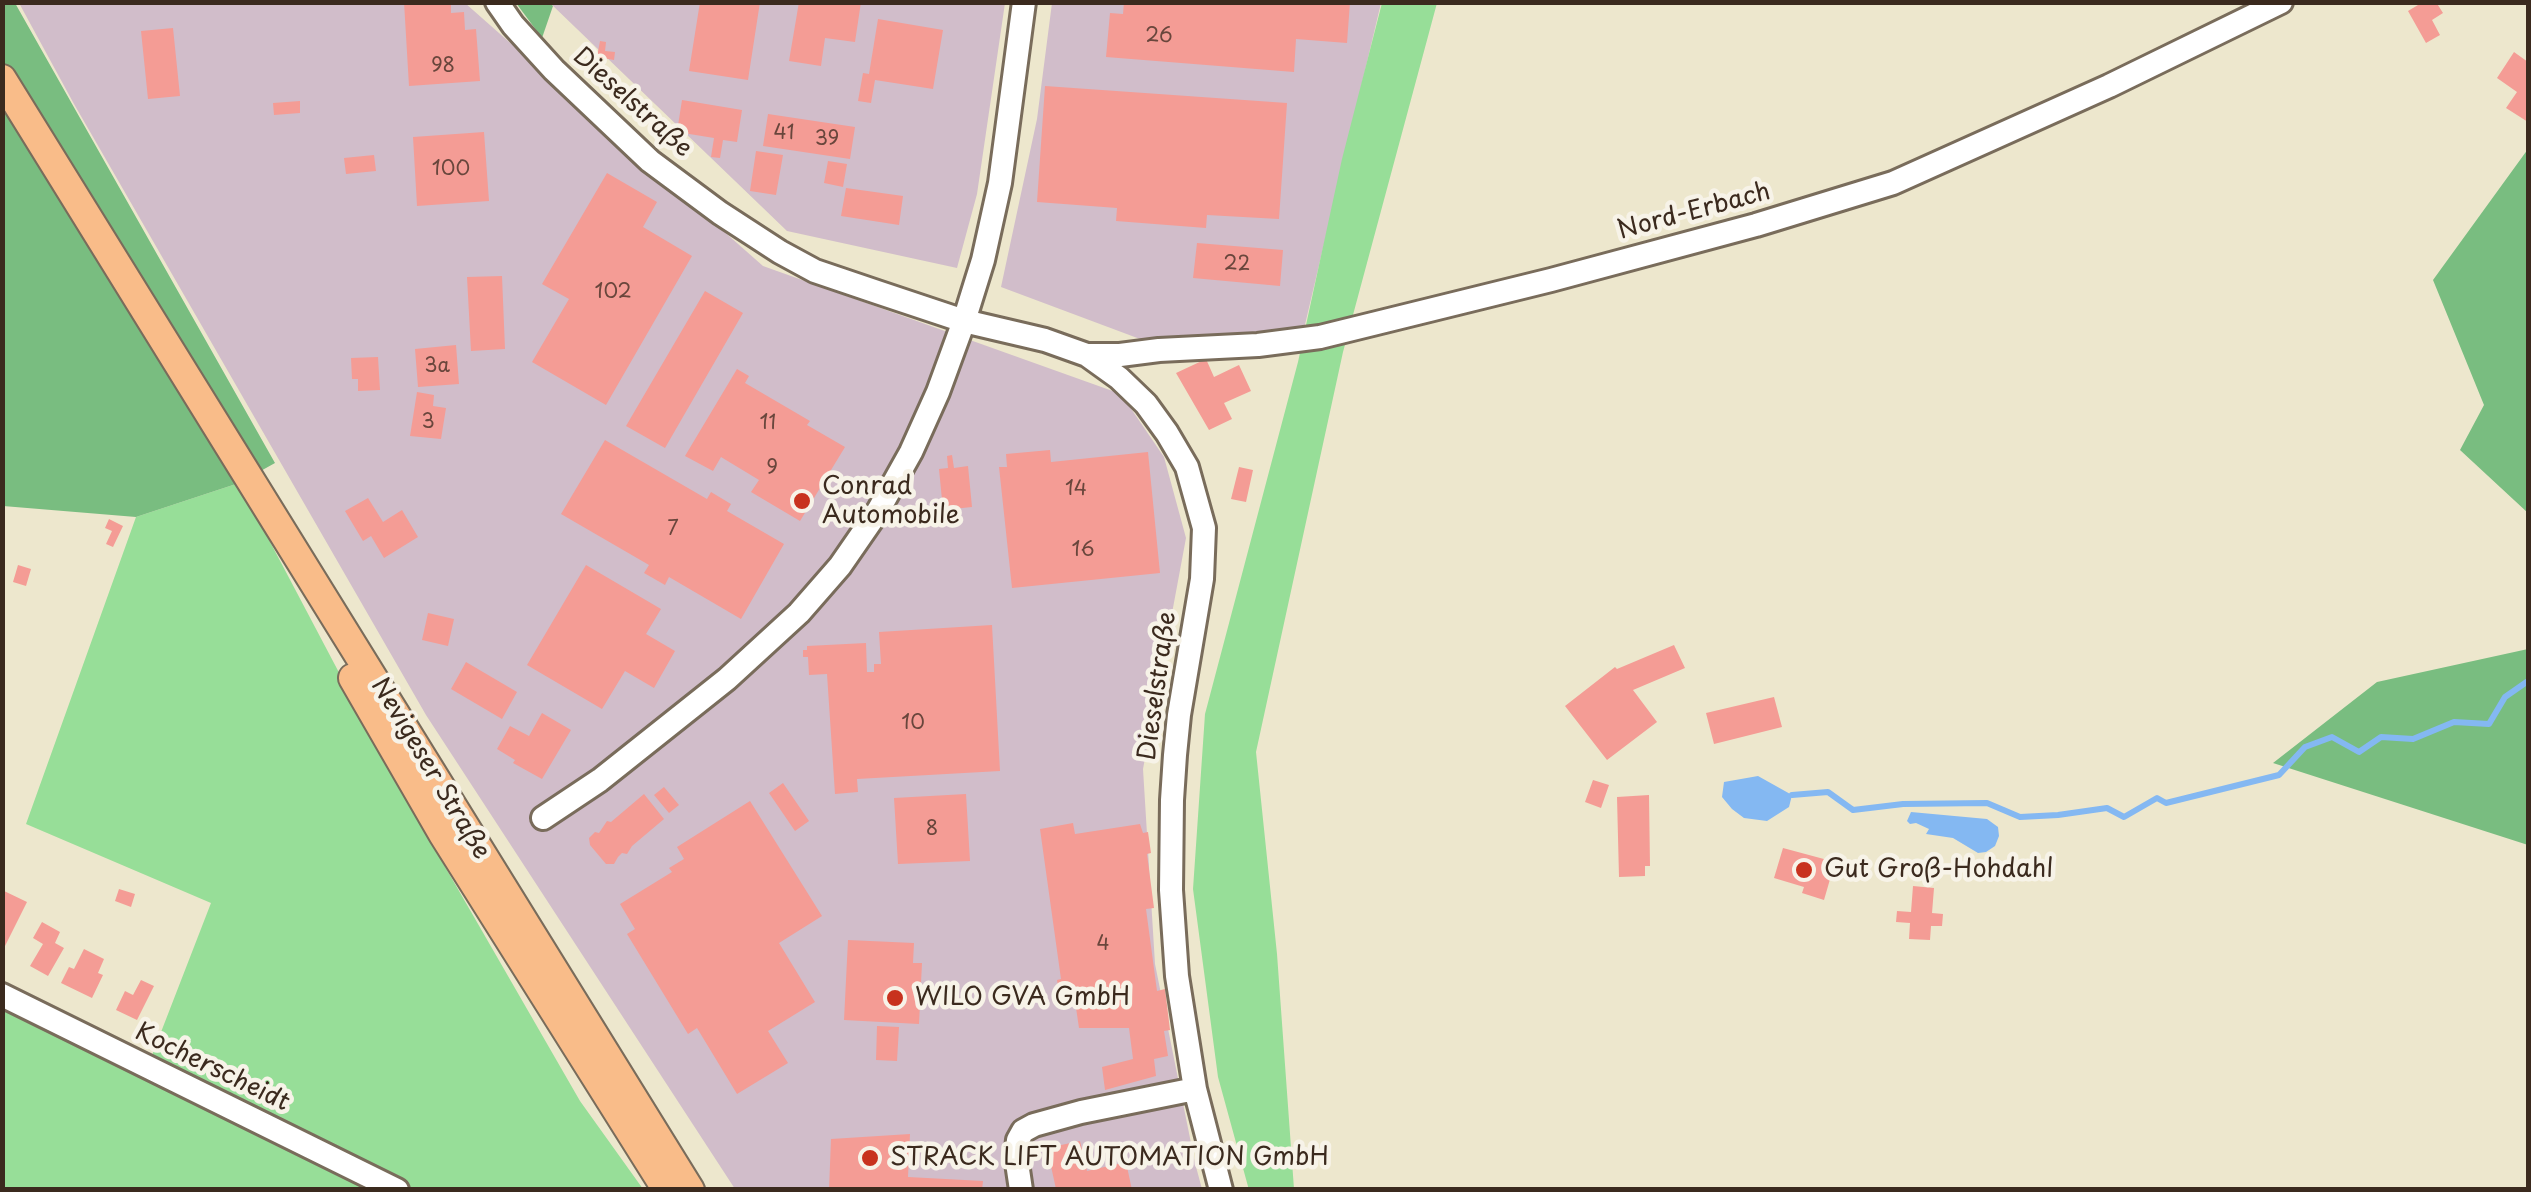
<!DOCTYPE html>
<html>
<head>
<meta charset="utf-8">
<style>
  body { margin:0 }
  #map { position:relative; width:2531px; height:1192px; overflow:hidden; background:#ede7cd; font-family:"Playpen Sans",sans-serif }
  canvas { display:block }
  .frame { position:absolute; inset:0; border:5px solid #3b2a1e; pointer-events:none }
</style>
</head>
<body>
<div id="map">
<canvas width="2531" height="1192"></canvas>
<div class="frame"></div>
</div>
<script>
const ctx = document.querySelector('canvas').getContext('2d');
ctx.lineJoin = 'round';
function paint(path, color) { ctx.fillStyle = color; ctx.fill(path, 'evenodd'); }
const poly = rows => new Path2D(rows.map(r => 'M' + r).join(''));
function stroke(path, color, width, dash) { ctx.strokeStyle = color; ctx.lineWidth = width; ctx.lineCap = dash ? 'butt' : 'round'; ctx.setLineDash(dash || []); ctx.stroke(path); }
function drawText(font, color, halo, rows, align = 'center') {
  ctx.font = font + ' "Playpen Sans",sans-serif'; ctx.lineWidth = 9; ctx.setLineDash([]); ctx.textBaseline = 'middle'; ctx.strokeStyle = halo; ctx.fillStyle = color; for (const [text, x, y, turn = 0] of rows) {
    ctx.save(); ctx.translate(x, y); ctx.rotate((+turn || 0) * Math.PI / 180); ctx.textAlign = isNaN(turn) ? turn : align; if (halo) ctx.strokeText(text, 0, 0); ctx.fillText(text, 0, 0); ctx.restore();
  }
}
paint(poly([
  [19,3,465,3,763,266,1121,394,1164,457,1186,538,1143,769,1155,964,1195,1163,1202,1189,735,1189,426,715,74,104],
  [550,3,1005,3,977,194,957,268,787,231],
  [1052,3,1381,3,1303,333,1140,339,1001,287,1037,119]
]), '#d1bdca');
paint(poly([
  [1382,3,1437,3,1343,352,1256,752,1277,954,1294,1189,1249,1190,1218,1077,1193,889,1205,714,1298,362,1342,159],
  [239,483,402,792,580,1101,643,1189,3,1189,2,1009,144,1076,211,903,26,824,136,517]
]), '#97de98');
paint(poly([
  [2,3,15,3,275,463,239,483,136,517,3,506],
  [516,3,550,3,553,6,542,38],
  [2528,149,2528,513,2460,450,2484,405,2433,280],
  [2528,649,2528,845,2273,763,2377,682]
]), '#79bd80');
paint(poly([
  [1758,776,1792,795,1789,807,1767,821,1744,818,1732,809,1722,797,1724,782],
  [1911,812,1987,819,1998,827,1999,836,1995,846,1986,852,1978,853,1953,838,1926,834,1929,829,1916,823,1910,824,1907,821]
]), '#84b8f2');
stroke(poly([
  [1792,795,1828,792,1853,810,1903,804,1987,803,2020,817,2058,815,2107,808,2124,817,2157,798,2166,803,2279,775,2305,747,2332,737,2359,752,2381,737,2413,739,2454,722,2489,724,2505,697,2528,681]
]), '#84b8f2', 6);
paint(poly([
  [404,2,451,2,451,13,464,12,465,30,476,29,480,81,409,86],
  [700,2,760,2,748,80,689,71],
  [799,2,861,2,855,42,825,38,821,66,789,61],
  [1124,2,1350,2,1347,43,1296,39,1294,72,1106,57,1110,13,1123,14],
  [2423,2,2436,2,2443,13,2432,20,2440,35,2426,43,2408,11],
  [878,19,943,30,933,89,875,80,871,103,858,101,863,73,869,74],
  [173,28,180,96,148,99,141,31],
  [600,41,606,42,605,51,615,52,614,60,597,57],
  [2514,52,2528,62,2528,122,2506,108,2517,92,2497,78],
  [1045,86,1287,103,1279,219,1207,215,1206,228,1116,221,1117,208,1037,202],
  [682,100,742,110,737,142,723,140,720,158,711,157,714,138,677,132],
  [300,101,300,113,274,115,273,103],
  [768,114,855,127,850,159,763,146],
  [484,132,489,201,417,206,413,137],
  [756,151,783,155,776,195,750,191],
  [374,155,376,171,346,174,344,158],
  [828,161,847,164,843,187,824,183],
  [607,173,657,202,643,227,692,256,606,405,532,362,569,299,542,284],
  [846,188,903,196,899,225,841,216],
  [1197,243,1283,250,1280,286,1193,278],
  [502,276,505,349,471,351,467,277],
  [705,291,743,313,665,448,626,426],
  [456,345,459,384,418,387,415,349],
  [378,357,380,390,358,391,358,379,352,379,351,358],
  [1206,359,1214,377,1239,365,1251,391,1224,403,1232,419,1209,430,1176,373],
  [737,369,749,376,745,383,810,421,807,425,845,447,800,521,751,492,759,480,721,457,713,471,685,456],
  [417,392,434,395,433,406,446,408,441,439,410,436],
  [605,440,707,499,711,492,731,504,727,511,784,544,741,619,669,577,665,585,644,573,649,565,561,514],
  [1050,450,1051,462,1148,452,1160,573,1012,588,999,467,1007,467,1006,454],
  [952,455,954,468,968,466,972,507,943,510,939,469,948,468,947,456],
  [1239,467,1253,470,1246,502,1231,499],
  [368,498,383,522,402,510,418,537,384,558,371,536,363,541,345,511],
  [109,519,123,526,113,547,106,544,112,531,105,528],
  [18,565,31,569,26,586,13,582],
  [586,565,661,609,646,634,675,651,654,688,625,671,602,709,527,665],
  [428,613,454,619,448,646,422,640],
  [992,625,1000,771,857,779,858,792,835,794,827,674,809,675,808,657,803,657,803,650,807,650,807,646,866,643,867,672,874,672,874,664,881,664,879,632],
  [1674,645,1685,668,1633,690,1657,722,1607,760,1565,706,1615,667,1617,669],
  [466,662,517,692,502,719,451,689],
  [1774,697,1782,727,1714,744,1706,713],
  [542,713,571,730,542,779,513,763,515,760,497,749,510,726,529,736],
  [1593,780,1609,785,1601,808,1585,802],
  [783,783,809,821,795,831,769,793],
  [664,787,679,805,669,813,654,795],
  [644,794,664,819,632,846,627,854,622,853,618,857,614,864,606,864,590,845,589,838,595,832,599,833,607,821,611,822],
  [966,794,970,861,898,864,894,798],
  [1649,795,1650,866,1645,866,1645,876,1619,877,1617,797],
  [750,801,822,916,779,943,815,1002,768,1031,788,1063,737,1094,697,1028,688,1034,627,934,635,929,620,904,672,872,669,868,684,859,677,847],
  [1073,823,1075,834,1140,824,1143,833,1148,832,1151,853,1147,854,1154,908,1146,909,1157,991,1165,989,1170,1030,1164,1031,1168,1056,1154,1059,1156,1076,1105,1090,1102,1067,1133,1059,1129,1028,1079,1028,1075,1001,1061,1003,1057,980,1061,979,1040,829],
  [1783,848,1835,862,1824,900,1802,893,1804,887,1774,878],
  [1913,886,1934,888,1932,913,1943,914,1942,926,1931,926,1930,940,1909,939,1910,923,1896,922,1897,911,1911,912],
  [119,889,135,894,131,907,115,901],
  [2,890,27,902,2,952],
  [42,922,60,932,55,943,64,948,48,976,30,966,43,944,33,938],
  [848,940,914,943,913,963,922,963,919,1024,844,1020],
  [84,949,104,959,98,973,103,975,92,998,61,983,69,967,74,969],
  [141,980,154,986,137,1020,116,1010,125,991,133,995],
  [877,1026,899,1027,897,1061,876,1060],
  [910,1134,908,1177,983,1181,982,1190,829,1190,831,1139],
  [1080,1141,1087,1171,1126,1162,1132,1190,1067,1190,1066,1187,1056,1189,1047,1148]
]), '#f49c95');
const minor = poly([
  [497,2,513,25,554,70,650,161,720,213,780,252,815,271,877,292,964,321,1045,340,1087,355,1119,378,1146,404,1167,433,1187,467,1204,528,1202,579,1179,715,1175,755,1172,800,1171,890,1177,976,1195,1089,1221,1190],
  [1087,355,1120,355,1159,350,1258,345,1320,337,1551,280,1756,225,1893,183,2109,86,2281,2],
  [543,818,600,780,727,679,799,613,840,566,878,511,911,452,938,392,964,321,983,260,1000,183,1024,2],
  [2,995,397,1190],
  [1021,1190,1016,1156,1018,1140,1023,1131,1034,1125,1081,1112,1195,1089]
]);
const major = poly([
  [2,79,690,1190],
  [353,678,443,834,667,1190]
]);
stroke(minor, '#796c5b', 28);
stroke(major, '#796c5b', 32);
stroke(minor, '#fff', 22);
stroke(major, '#f9bc89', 28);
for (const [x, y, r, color] of [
  [802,501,10,"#c8321e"],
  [1804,870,10,"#c8321e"],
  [895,998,10,"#c8321e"],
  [870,1158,10,"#c8321e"]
]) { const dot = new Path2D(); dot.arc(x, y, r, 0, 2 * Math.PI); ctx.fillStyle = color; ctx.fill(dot); stroke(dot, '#f7f3e8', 4); }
drawText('20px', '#69463c', null, [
  ["26",1159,36],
  ["98",443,66],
  ["41",784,133],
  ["39",827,139],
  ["100",451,169],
  ["22",1237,264],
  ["102",613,292],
  ["3a",437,366],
  ["3",428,422],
  ["11",768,423],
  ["9",772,468],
  ["14",1076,489],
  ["7",673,529],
  ["16",1083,550],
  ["10",913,723],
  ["8",932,829],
  ["4",1103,944]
]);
drawText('25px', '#3b2a1e', '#f7f3e8', [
  ["Dieselstraße",632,103,42],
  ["Nord-Erbach",1694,212,-15],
  ["Dieselstraße",1158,686,-82],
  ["Nevigeser Straße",430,769,59],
  ["Kocherscheidt",212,1068,26]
]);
drawText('25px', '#3b2a1e', '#f7f3e8', [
  ["Conrad",822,487],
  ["Automobile",822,516],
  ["Gut Groß-Hohdahl",1824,870],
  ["WILO GVA GmbH",915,998],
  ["STRACK LIFT AUTOMATION GmbH",890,1158]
], 'left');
</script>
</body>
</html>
